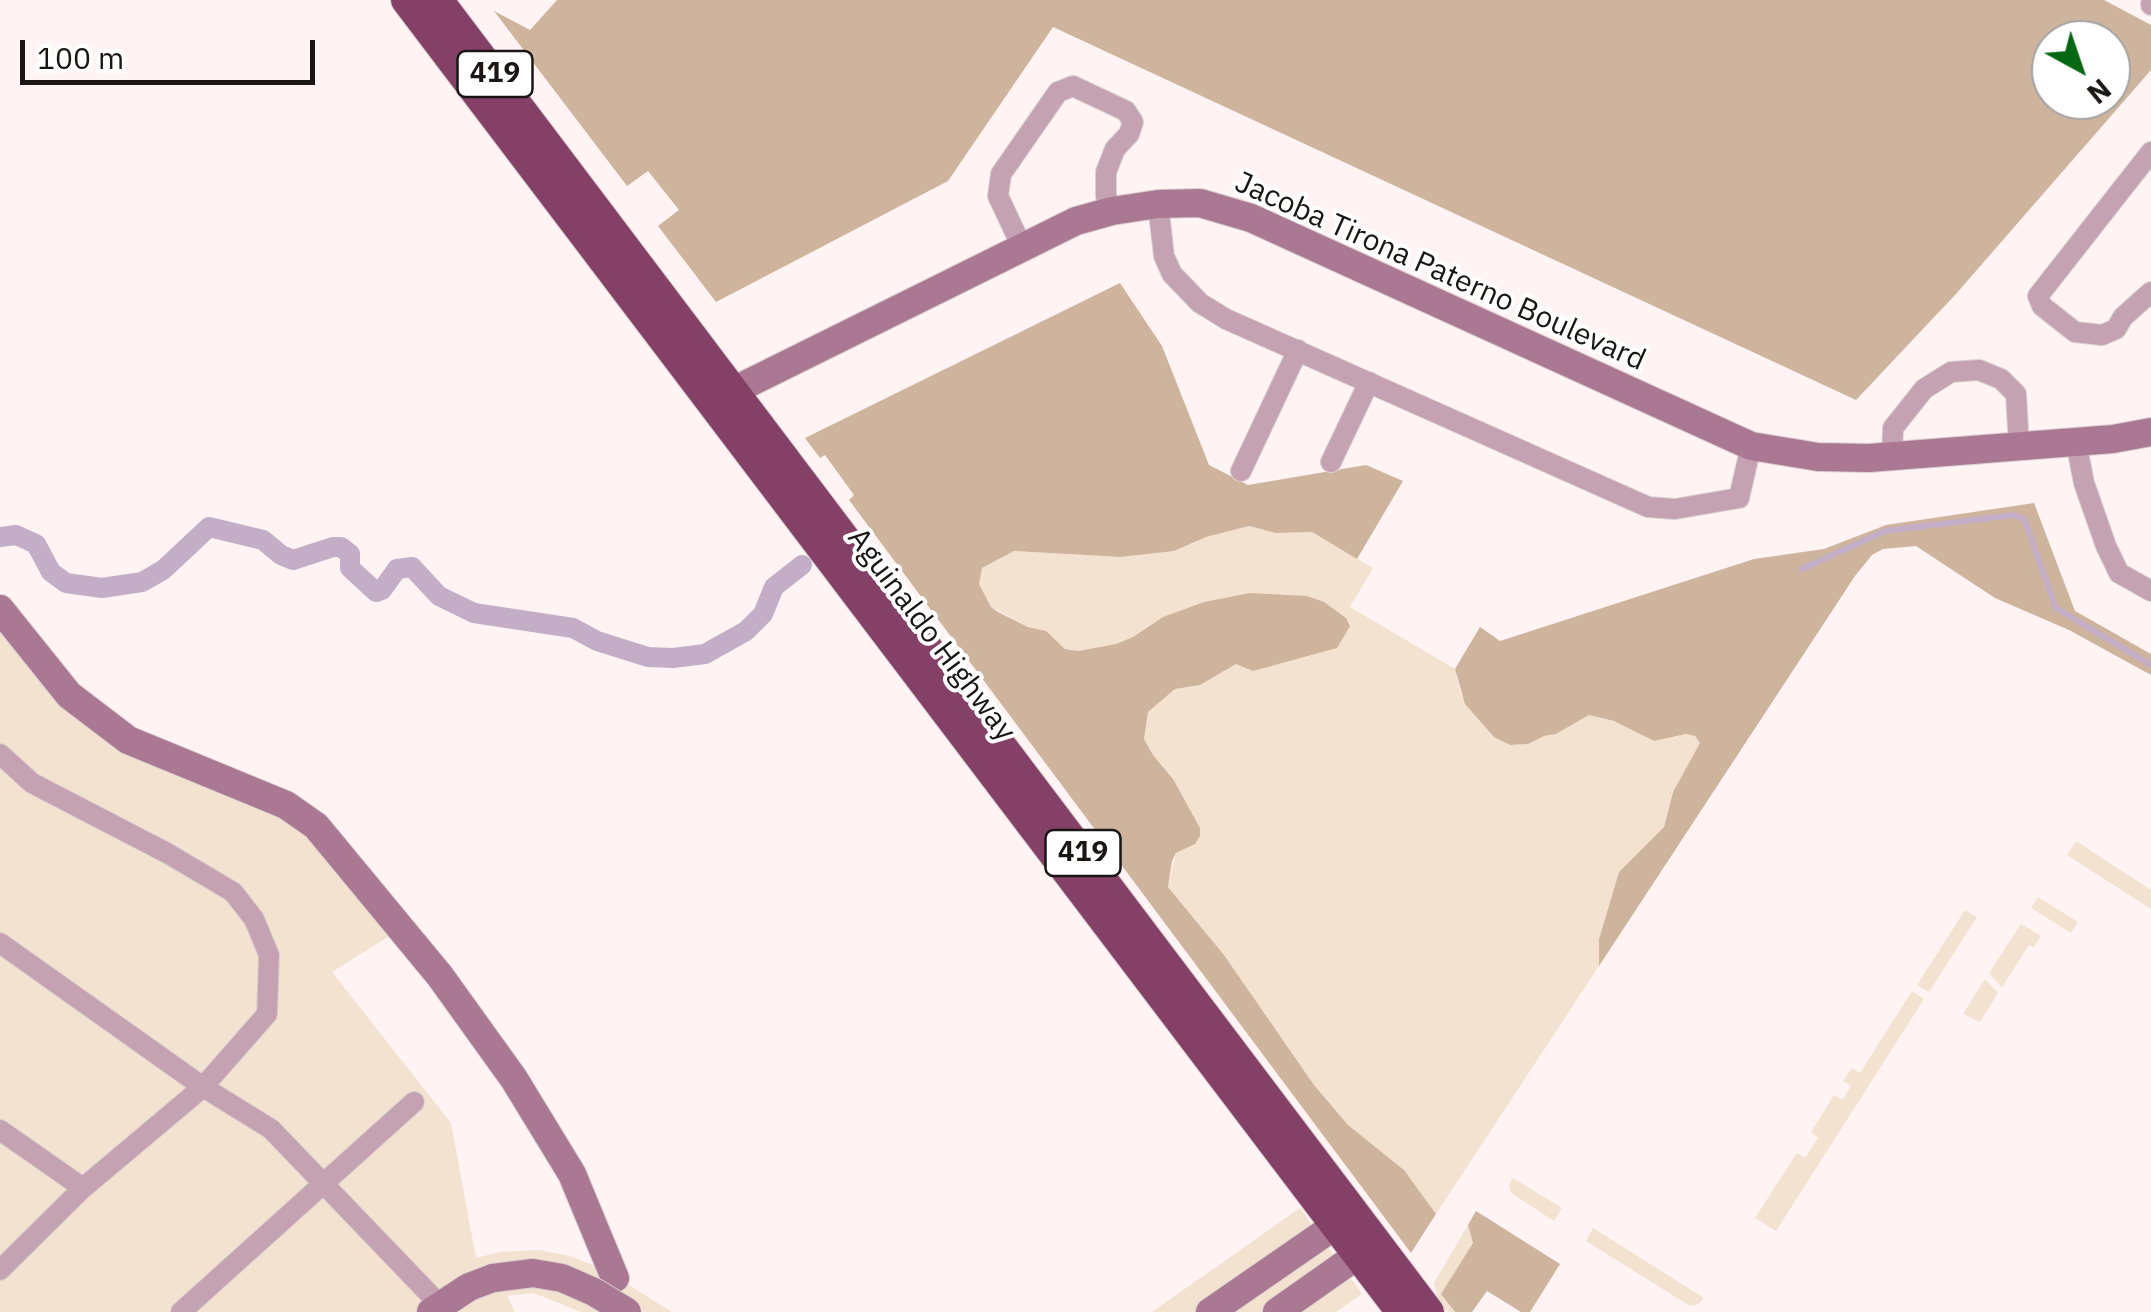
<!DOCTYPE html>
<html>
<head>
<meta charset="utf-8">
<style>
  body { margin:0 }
  #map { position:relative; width:2151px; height:1312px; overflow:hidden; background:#fff3f3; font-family:"IBM Plex Sans",sans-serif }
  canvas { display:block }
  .north { position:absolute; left:2031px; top:20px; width:100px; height:100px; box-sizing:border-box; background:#fff; border:2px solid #a3a2a2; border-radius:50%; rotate:140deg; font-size:28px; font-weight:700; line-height:40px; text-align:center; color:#1a1616 }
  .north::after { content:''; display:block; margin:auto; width:35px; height:45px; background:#066812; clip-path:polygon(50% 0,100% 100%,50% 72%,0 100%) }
  .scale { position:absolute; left:20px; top:40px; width:295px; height:45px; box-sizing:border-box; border:5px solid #1a1616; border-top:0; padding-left:12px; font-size:30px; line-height:35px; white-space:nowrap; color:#1a1616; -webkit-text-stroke:8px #fff; paint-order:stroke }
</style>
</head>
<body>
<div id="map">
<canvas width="2151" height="1312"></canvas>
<div class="north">N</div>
<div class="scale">100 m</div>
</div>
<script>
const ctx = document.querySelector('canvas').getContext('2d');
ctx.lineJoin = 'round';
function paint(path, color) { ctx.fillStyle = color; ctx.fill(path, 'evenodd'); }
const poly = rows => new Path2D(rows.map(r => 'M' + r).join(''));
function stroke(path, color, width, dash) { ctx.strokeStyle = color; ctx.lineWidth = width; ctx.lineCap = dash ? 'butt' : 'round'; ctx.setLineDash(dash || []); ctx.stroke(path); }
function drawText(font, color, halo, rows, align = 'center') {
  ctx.font = font + ' "IBM Plex Sans",sans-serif'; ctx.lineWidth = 8; ctx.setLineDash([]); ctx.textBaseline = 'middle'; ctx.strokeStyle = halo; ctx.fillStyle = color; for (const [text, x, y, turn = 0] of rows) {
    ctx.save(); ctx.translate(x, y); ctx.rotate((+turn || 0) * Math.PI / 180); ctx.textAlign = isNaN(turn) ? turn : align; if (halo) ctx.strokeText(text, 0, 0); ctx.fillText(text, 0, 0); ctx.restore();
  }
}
paint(poly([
  [1249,526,1276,533,1312,532,1373,568,1350,607,1455,669,1461,695,1494,737,1510,745,1528,744,1544,736,1556,734,1589,715,1614,721,1654,741,1686,734,1695,736,1701,743,1673,792,1664,827,1619,872,1599,939,1599,966,1436,1214,1404,1170,1348,1125,1314,1085,1224,955,1168,887,1176,853,1195,844,1173,779,1153,755,1144,739,1145,721,1148,712,1175,689,1200,685,1236,664,1163,617,1133,637,1116,644,1078,651,1065,649,1046,631,1028,627,991,607,978,584,982,568,1014,551,1121,557,1174,551,1206,537],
  [0,620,67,704,306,827,394,933,332,972,451,1123,476,1258,500,1252,539,1250,570,1256,603,1269,672,1312,581,1312,534,1293,507,1296,515,1312,0,1312],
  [2076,841,2151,890,2151,909,2067,855],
  [2038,897,2078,922,2071,933,2031,908],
  [1965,910,1977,917,1929,992,1917,985],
  [2021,924,2041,936,2034,947,2029,945,2002,987,1989,973],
  [1985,979,1998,993,1980,1022,1963,1014],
  [1912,991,1924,999,1776,1231,1755,1218,1797,1153,1805,1158,1818,1138,1811,1132,1834,1095,1842,1100,1851,1086,1843,1081,1852,1068,1860,1073],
  [1513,1178,1562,1208,1554,1221,1511,1193,1509,1185],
  [1300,1208,1362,1294,1336,1312,1152,1312],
  [1468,1225,1473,1243,1442,1294,1455,1312,1448,1312,1438,1298,1434,1283],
  [1593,1228,1704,1298,1699,1304,1690,1306,1586,1241]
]), '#f4e2d0');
paint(poly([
  [557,0,2104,0,2151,25,2151,70,1955,295,1856,400,1053,27,948,181,716,302,658,226,679,210,648,171,627,186,494,11,530,30],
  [2051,40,2111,40,2111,100,2051,100],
  [1120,283,1162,346,1209,465,1248,485,1366,465,1403,481,1357,559,1312,532,1276,533,1249,526,1206,537,1174,551,1121,557,1014,551,982,568,979,584,991,607,998,612,1028,627,1046,631,1065,649,1078,651,1116,644,1133,637,1163,617,1204,602,1250,593,1307,596,1324,602,1346,618,1350,626,1337,648,1253,671,1236,664,1200,685,1175,689,1148,712,1144,739,1153,755,1173,779,1200,828,1200,836,1195,844,1176,853,1172,861,1168,887,1224,955,1314,1085,1348,1125,1404,1170,1436,1214,1411,1253,849,500,854,495,825,455,820,458,805,438],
  [2034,503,2075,611,2151,654,2151,675,2069,630,1995,598,1916,546,1883,549,1872,555,1855,576,1599,966,1599,939,1619,872,1664,827,1673,792,1700,743,1695,736,1686,734,1654,741,1614,721,1589,715,1556,734,1544,736,1528,744,1510,745,1494,737,1465,704,1455,669,1480,627,1500,641,1754,559,1824,549,1886,525],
  [1476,1211,1560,1264,1530,1312,1521,1312,1487,1291,1472,1312,1455,1312,1441,1294,1473,1243,1468,1225]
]), '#ceb49d');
stroke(poly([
  [1802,569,1885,531,2014,515,2024,519,2027,527,2056,608,2151,665]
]), '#c3adc7', 6);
stroke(poly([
  [0,537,16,535,36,544,51,572,66,583,102,588,142,582,163,570,209,527,263,540,281,555,293,560,333,547,341,547,350,554,350,568,376,592,382,590,397,569,412,567,439,596,474,613,573,628,597,641,648,657,673,658,705,654,746,631,763,614,774,587,802,565]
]), '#c3adc7', 20);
const street = poly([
  [2151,5,2151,4],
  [2151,152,2038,296,2042,306,2075,332,2102,335,2116,329,2123,317,2151,292],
  [1158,204,1164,256,1172,274,1200,303,1226,319,1648,507,1675,509,1739,498,1751,446],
  [1022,247,998,196,1001,174,1058,92,1073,86,1126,111,1133,122,1129,134,1115,149,1106,172,1106,196,1112,211],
  [2076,442,2084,483,2106,546,2119,573,2151,591],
  [1892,456,1893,428,1924,389,1951,372,1979,370,2001,379,2016,394,2019,447],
  [1331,462,1369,382],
  [1241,471,1298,350],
  [0,754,32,783,167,853,233,892,254,919,269,955,267,1014,203,1087,83,1188,0,1270],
  [0,943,203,1087,271,1129,440,1305],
  [0,1130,83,1188],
  [181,1312,414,1102]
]);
const secondary = poly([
  [733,391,1076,221,1112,211,1158,204,1200,203,1251,218,1751,446,1818,457,1869,458,2113,439,2151,432],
  [0,609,69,695,128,740,286,805,316,826,440,976,514,1079,572,1174,615,1278],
  [431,1312,469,1287,493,1278],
  [1210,1312,1336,1225,1363,1226,1358,1255,1277,1312]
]);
const highway = poly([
  [406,0,1401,1312],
  [438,0,1429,1312]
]);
stroke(street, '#dad0d0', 22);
stroke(secondary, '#dad0d0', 30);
stroke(highway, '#dad0d0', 32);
stroke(street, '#c4a2b2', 20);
stroke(secondary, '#aa7892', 28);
stroke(highway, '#844066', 30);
const secondaryBridge = poly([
  [493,1278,533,1273,562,1278,594,1292,627,1312]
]);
stroke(secondaryBridge, '#dad0d0', 30, []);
stroke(secondaryBridge, '#aa7892', 28);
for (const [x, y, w] of [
  [495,74,75],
  [1083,853,75]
]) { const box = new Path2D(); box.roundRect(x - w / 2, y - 23, w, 46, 8); ctx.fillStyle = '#fff'; ctx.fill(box); stroke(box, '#1a1616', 2.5); }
drawText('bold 28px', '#1a1616', null, [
  ["419",495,74],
  ["419",1083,853]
]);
drawText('30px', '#1a1616', '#fff', [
  ["Jacoba Tirona Paterno Boulevard",1440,272,24],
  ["Aguinaldo Highway",931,635,53]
]);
</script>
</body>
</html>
